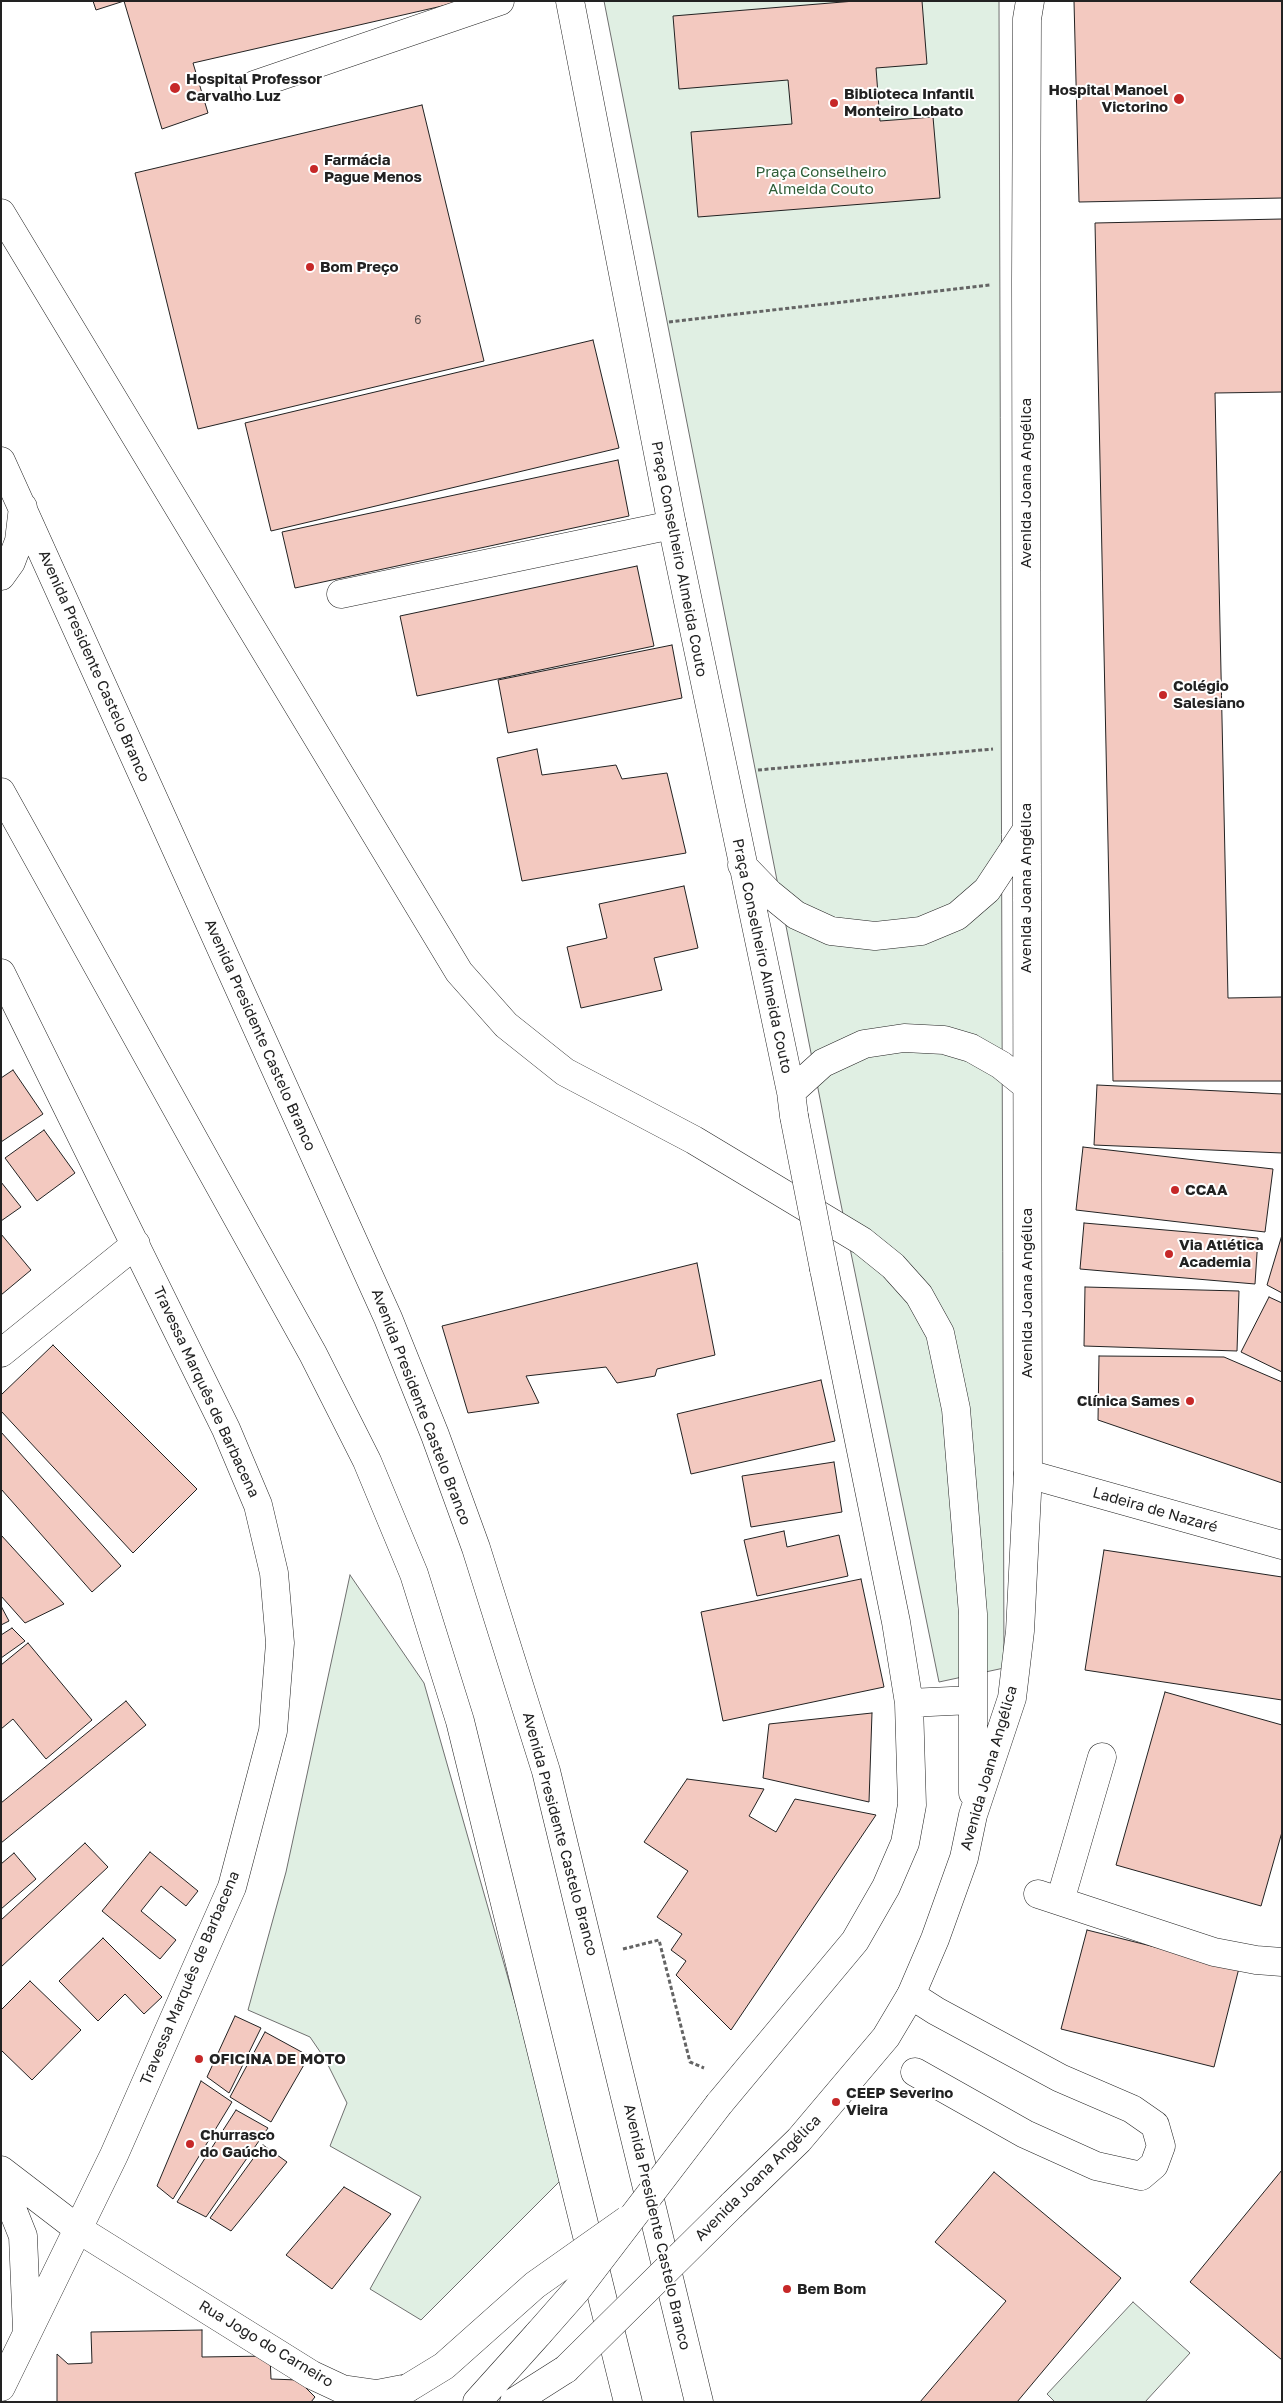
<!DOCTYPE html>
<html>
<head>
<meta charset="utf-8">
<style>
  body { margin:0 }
  #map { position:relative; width:1283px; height:2403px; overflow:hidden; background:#fff; font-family:"Golos Text",sans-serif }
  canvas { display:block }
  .frame { position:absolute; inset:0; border:2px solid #222; pointer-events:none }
</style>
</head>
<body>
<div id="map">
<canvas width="1283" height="2403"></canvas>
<div class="frame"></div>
</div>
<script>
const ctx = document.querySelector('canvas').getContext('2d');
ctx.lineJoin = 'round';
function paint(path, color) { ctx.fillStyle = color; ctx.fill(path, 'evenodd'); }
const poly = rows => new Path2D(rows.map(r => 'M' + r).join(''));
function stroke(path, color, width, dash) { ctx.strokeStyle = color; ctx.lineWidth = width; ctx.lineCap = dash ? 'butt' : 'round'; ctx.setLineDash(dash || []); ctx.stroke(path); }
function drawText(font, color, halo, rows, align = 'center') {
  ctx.font = font + ' "Golos Text",sans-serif'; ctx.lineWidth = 4; ctx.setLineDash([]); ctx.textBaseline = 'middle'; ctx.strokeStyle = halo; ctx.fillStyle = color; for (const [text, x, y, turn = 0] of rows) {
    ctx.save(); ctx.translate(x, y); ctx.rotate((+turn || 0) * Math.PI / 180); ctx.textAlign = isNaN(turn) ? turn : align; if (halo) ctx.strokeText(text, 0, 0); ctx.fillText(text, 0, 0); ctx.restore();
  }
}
const green = poly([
  [604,1,999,1,1004,1668,939,1682,836,1180,604,1],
  [350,1575,424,1683,522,2027,575,2166,421,2320,370,2289,421,2197,330,2146,347,2103,325,2059,310,2037,248,2010,286,1872,350,1575],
  [1133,2302,1190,2353,1145,2402,1055,2402,1047,2394,1133,2302]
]);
paint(green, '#e0efe3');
stroke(green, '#6f6f6f', 1);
const building = poly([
  [93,1,124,1,96,10,93,1],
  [124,1,464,1,193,63,208,113,162,129,124,1],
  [855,1,922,1,927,64,876,68,880,121,933,117,940,198,698,217,691,132,792,124,788,80,679,89,673,16,855,1],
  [1074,1,1282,1,1282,198,1079,202,1074,1],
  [422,105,484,361,198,429,135,173,422,105],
  [1282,219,1282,392,1215,393,1228,998,1282,997,1282,1081,1113,1081,1095,223,1282,219],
  [593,340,619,448,271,531,245,423,593,340],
  [618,460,629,516,295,588,282,532,618,460],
  [637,566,654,646,417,696,400,616,637,566],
  [672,645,682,698,508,733,498,680,672,645],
  [537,749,542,775,616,765,622,779,667,773,686,853,522,881,497,758,537,749],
  [684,886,698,948,654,958,662,990,581,1008,567,947,607,938,599,904,684,886],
  [13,1070,43,1114,1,1142,1,1078,13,1070],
  [1097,1085,1282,1094,1282,1153,1094,1145,1097,1085],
  [44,1130,75,1173,37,1201,5,1158,44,1130],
  [1083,1147,1273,1169,1265,1232,1076,1210,1083,1147],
  [1,1182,21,1207,1,1221,1,1182],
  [1084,1223,1258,1238,1255,1284,1080,1269,1084,1223],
  [1,1234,31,1270,1,1295,1,1234],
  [1282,1235,1282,1293,1267,1285,1282,1235],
  [697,1263,715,1355,657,1369,655,1376,617,1383,606,1367,526,1376,539,1403,468,1413,442,1326,697,1263],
  [1085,1287,1239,1291,1237,1351,1084,1346,1085,1287],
  [1269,1297,1282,1303,1282,1372,1241,1352,1269,1297],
  [53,1345,197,1489,133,1553,1,1411,1,1395,53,1345],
  [1099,1356,1224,1357,1282,1382,1282,1483,1098,1420,1099,1356],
  [821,1380,835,1441,691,1474,677,1414,821,1380],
  [1,1432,121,1566,92,1592,1,1489,1,1432],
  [834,1462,842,1512,751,1527,742,1476,834,1462],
  [784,1531,787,1547,839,1535,848,1576,757,1596,744,1540,784,1531],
  [1,1535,64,1604,25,1623,1,1596,1,1535],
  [1104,1550,1282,1577,1282,1700,1085,1670,1104,1550],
  [861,1579,884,1687,723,1721,701,1612,861,1579],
  [1,1606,9,1621,1,1625,1,1606],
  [12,1628,25,1641,1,1658,1,1635,12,1628],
  [28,1643,92,1720,46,1759,13,1719,1,1729,1,1665,28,1643],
  [1165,1692,1282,1725,1282,1832,1261,1906,1116,1865,1165,1692],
  [126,1701,146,1725,1,1843,1,1803,126,1701],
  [872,1713,869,1802,763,1778,769,1724,872,1713],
  [687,1779,764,1789,749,1816,776,1832,795,1799,876,1815,731,2030,676,1975,686,1961,671,1950,682,1934,657,1917,688,1871,644,1842,687,1779],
  [85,1843,108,1867,1,1967,1,1920,85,1843],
  [150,1852,198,1891,186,1906,161,1886,141,1911,176,1940,160,1959,102,1911,150,1852],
  [14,1853,36,1879,1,1909,1,1864,14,1853],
  [1087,1930,1239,1968,1214,2067,1061,2029,1087,1930],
  [103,1938,162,1997,144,2014,125,1994,98,2021,59,1981,103,1938],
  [30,1981,81,2030,32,2080,1,2050,1,2010,30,1981],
  [235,2016,261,2028,229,2093,207,2077,235,2016],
  [265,2032,309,2056,271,2122,230,2097,265,2032],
  [201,2081,232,2102,173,2199,157,2186,201,2081],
  [236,2110,268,2128,206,2217,177,2202,236,2110],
  [263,2145,287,2162,231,2231,210,2218,263,2145],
  [1282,2170,1282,2360,1190,2282,1282,2170],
  [994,2172,1121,2278,1017,2402,920,2402,1006,2301,935,2242,994,2172],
  [344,2187,391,2214,332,2289,286,2255,344,2187],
  [202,2330,202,2357,270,2356,271,2379,298,2380,315,2397,311,2402,57,2402,57,2354,68,2364,92,2363,91,2332,202,2330]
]);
paint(building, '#f3c9c0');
stroke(building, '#222', 1);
const minor = poly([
  [254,85,500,1],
  [341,594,672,525],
  [1,973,226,1429,258,1505,274,1573,280,1643,273,1731,232,1887,114,2155,1,2387],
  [1,1353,136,1244],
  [1028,1474,1282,1545],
  [1038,1894,1214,1952,1256,1960,1282,1962],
  [1060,1901,1102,1757],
  [911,1995,936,2011,1060,2078,1132,2109,1155,2125,1161,2146,1154,2165,1141,2176,1096,2166,1025,2134,915,2072],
  [1,2170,78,2229,312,2375,342,2389,377,2394,408,2388],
  [1,2181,23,2236,27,2330]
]);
const major = poly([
  [570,1,672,525,791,1092,794,1116],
  [1,213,459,972,506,1025,565,1072,694,1140,862,1241,893,1266,919,1295,940,1333,956,1409,973,1614,973,1793],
  [1,461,388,1318,435,1435,476,1548,546,1771,699,2402],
  [1,576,11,562,19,541,23,507],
  [1,792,313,1354,367,1461,414,1574,460,1721,628,2402],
  [742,865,769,893,796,915,831,931,875,936,921,931,957,916,987,890,1026,831],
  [791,1092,823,1063,864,1044,904,1038,944,1040,971,1048,1001,1065,1027,1086],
  [909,1703,972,1700],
  [719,2104,855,1941,886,1887,905,1843,912,1805,909,1703,896,1622,824,1269],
  [732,2205,799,2140,886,2037,911,1995,935,1939,964,1858,973,1815,1012,1698,1020,1631,1028,1474,1026,281,1027,19,1030,1],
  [477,2402,539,2333],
  [514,2402,566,2369]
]);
stroke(minor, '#222', 29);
stroke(major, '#222', 29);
stroke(poly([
  [669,322,990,285],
  [758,770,993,749],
  [623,1949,659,1940,690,2062,704,2068]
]), '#646464', 3, [4, 2.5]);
stroke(minor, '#fff', 28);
stroke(major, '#fff', 28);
const minorBridge = poly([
  [408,2388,444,2366,535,2285,627,2220]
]);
const majorBridge = poly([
  [794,1116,824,1269],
  [539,2333,576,2291,719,2104],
  [566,2369,732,2205]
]);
stroke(minorBridge, '#222', 29, []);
stroke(majorBridge, '#222', 29, []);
stroke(minorBridge, '#fff', 28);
stroke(majorBridge, '#fff', 28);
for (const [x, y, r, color] of [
  [175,88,6,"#c62828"],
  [1179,99,6,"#c62828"],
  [834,103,5,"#c62828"],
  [314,169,5,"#c62828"],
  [310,267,5,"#c62828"],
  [1163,695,5,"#c62828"],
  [1175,1190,5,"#c62828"],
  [1169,1254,5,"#c62828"],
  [1190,1401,5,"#c62828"],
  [199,2059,5,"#c62828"],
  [836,2102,5,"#c62828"],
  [190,2144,5,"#c62828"],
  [787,2289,5,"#c62828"]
]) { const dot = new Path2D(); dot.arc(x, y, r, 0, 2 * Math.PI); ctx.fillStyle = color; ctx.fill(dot); stroke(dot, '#fff', 2); }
drawText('12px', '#564c4a', null, [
  ["6",418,320]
]);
drawText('bold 15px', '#222', '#fff', [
  ["Hospital Professor",186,79],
  ["Carvalho Luz",186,96],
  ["Hospital Manoel",1168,90,"right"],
  ["Victorino",1168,107,"right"],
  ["Biblioteca Infantil",844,94],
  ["Monteiro Lobato",844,111],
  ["Farmácia",324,160],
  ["Pague Menos",324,177],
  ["Bom Preço",320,267],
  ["Colégio",1173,686],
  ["Salesiano",1173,703],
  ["CCAA",1185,1190],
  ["Via Atlética",1179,1245],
  ["Academia",1179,1262],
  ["Clínica Sames",1180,1401,"right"],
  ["OFICINA DE MOTO",209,2059],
  ["CEEP Severino",846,2093],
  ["Vieira",846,2110],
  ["Churrasco",200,2135],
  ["do Gaúcho",200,2152],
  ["Bem Bom",797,2289]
], 'left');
drawText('15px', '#2f5e38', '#fff', [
  ["Praça Conselheiro",821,172],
  ["Almeida Couto",821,189]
]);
drawText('15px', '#222', '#fff', [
  ["Avenida Joana Angélica",1026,483,-90],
  ["Praça Conselheiro Almeida Couto",679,559,79],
  ["Avenida Presidente Castelo Branco",94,666,66],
  ["Avenida Joana Angélica",1026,888,-90],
  ["Praça Conselheiro Almeida Couto",762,956,78],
  ["Avenida Presidente Castelo Branco",260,1035,66],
  ["Avenida Joana Angélica",1027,1293,-90],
  ["Travessa Marquês de Barbacena",206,1392,65],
  ["Avenida Presidente Castelo Branco",421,1407,69],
  ["Ladeira de Nazaré",1155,1510,16],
  ["Avenida Joana Angélica",989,1768,-74],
  ["Avenida Presidente Castelo Branco",560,1834,75],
  ["Travessa Marquês de Barbacena",190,1978,-67],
  ["Avenida Joana Angélica",758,2178,-45],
  ["Avenida Presidente Castelo Branco",657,2227,77],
  ["Rua Jogo do Carneiro",266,2344,31]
]);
</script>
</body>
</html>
